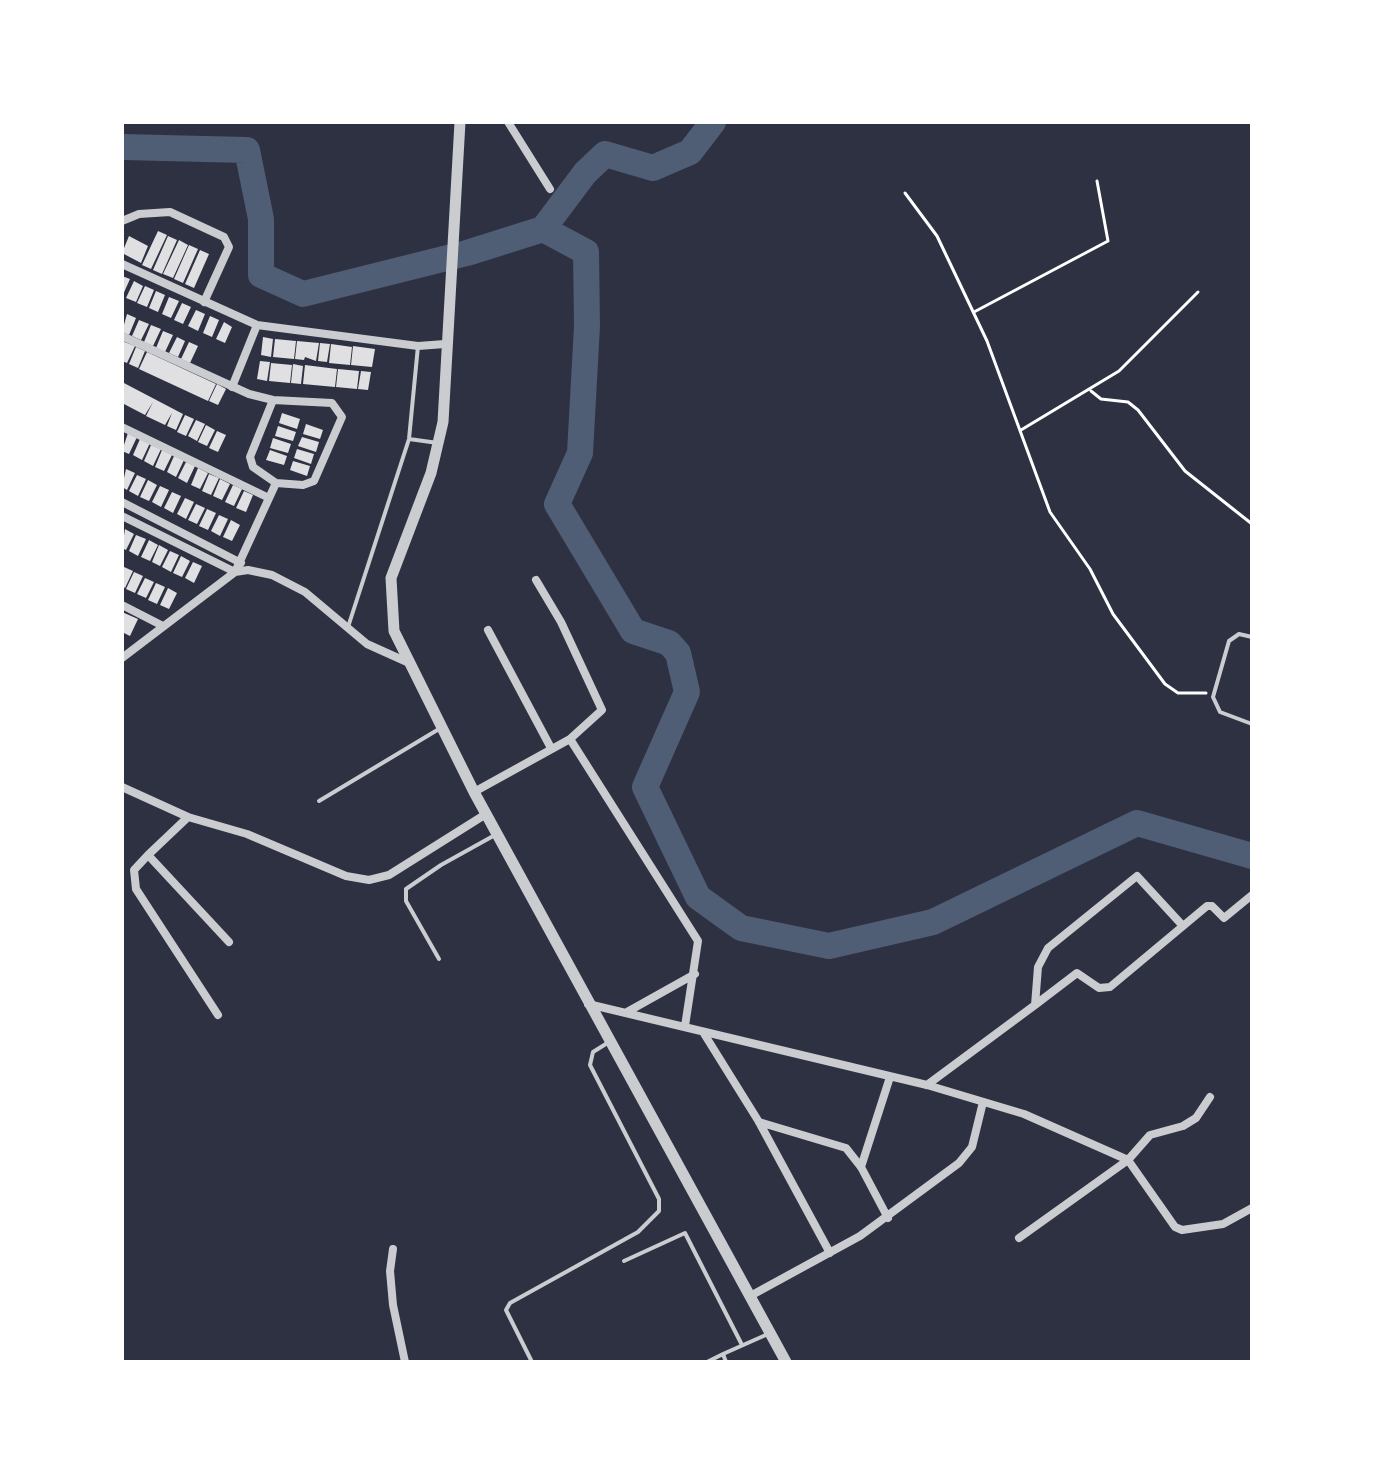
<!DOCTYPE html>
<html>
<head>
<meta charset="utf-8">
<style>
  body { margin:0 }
  #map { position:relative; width:1374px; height:1484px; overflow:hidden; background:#2d3142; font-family:"Archivo Narrow",sans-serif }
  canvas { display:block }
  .frame { position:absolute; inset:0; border:124px solid #fff; pointer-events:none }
</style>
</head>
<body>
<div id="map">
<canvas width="1374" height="1484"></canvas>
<div class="frame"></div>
</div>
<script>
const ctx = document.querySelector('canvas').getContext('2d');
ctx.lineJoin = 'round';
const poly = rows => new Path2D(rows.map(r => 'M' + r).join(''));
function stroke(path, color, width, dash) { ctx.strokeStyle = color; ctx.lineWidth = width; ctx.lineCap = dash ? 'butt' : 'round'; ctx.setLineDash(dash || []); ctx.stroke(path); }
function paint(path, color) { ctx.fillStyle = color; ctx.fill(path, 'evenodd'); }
stroke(poly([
  [122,147,247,150,261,219,261,275,303,294,467,253,543,229,585,173,605,154,653,168,690,152,713,122],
  [543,229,586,252,587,326,580,453,557,504,633,631,669,643,678,653,687,692,645,787,698,897,741,928,829,946,933,922,1137,823,1252,856]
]), '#4f5d75', 26);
paint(poly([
  [158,231,167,235,151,269,142,265],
  [129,236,148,246,141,263,122,253],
  [168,236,177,240,162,274,153,270],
  [179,240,188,245,173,278,163,274],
  [189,245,198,249,183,283,174,279],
  [200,250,209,254,194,288,185,284],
  [122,276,130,279,122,297],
  [134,281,143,286,136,302,126,298],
  [145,286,154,290,147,307,137,303],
  [156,291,165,295,158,312,149,308],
  [169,297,179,301,171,318,162,314],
  [182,303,191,307,183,324,174,320],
  [196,310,205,314,198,331,188,326],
  [127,314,136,318,129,335,122,332],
  [210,316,219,320,212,337,203,333],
  [139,320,149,324,141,340,132,336],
  [224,322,232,327,225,343,216,339],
  [151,325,161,329,153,346,144,342],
  [163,331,173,335,165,352,156,348],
  [177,337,185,341,178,357,169,353],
  [263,337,273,339,271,357,261,355],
  [275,339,296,341,294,359,273,357],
  [122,341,135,346,127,363,122,361],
  [297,341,319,343,316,361,305,357,304,360,295,359],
  [189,342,198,346,190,363,181,359],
  [320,343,330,344,327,362,318,361],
  [331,344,352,347,350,365,329,363],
  [353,346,375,349,372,367,351,365],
  [136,347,145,351,138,368,129,364],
  [147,352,216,384,208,401,139,369],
  [260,361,270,362,267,381,257,379],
  [271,363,292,365,290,383,269,381],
  [293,364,303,366,301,384,291,383],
  [305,365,337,369,335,387,303,384],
  [338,369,359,371,357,389,336,387],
  [361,371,371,372,368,390,358,389],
  [122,382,183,414,176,430,167,426,172,413,165,425,146,416,153,402,145,415,122,403],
  [217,384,226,389,218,405,209,401],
  [282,413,300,419,297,429,279,423],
  [185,415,194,419,186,436,177,432],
  [196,420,205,424,197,441,188,436],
  [306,424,323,430,320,439,303,434],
  [206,425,215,430,207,446,198,442],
  [278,426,296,432,293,441,275,436],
  [217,431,226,435,218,452,209,448],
  [128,433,137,437,129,454,122,451],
  [302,437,319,442,316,452,298,446],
  [273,438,291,444,288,453,270,448],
  [140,439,150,443,142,460,133,455],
  [151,445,161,449,153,466,144,461],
  [297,449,314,454,311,464,294,458],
  [162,450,172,455,164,471,155,467],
  [270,450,287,456,284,465,266,460],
  [174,456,184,460,176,477,167,472],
  [293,461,310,466,307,476,290,470],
  [186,462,195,466,187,483,178,478],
  [198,468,208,473,200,489,191,485],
  [126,469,135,473,127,490,122,487],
  [209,474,219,478,211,495,202,491],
  [137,475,146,479,138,496,129,491],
  [220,479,230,484,222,500,213,496],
  [148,480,157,485,149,501,140,497],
  [233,485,242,489,234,506,225,502],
  [160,486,169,490,161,507,152,502],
  [244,491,253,495,246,512,236,508],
  [172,492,181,496,173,513,164,508],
  [185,498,194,502,186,519,177,514],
  [196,504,205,508,197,524,188,520],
  [207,509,216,513,208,530,199,526],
  [219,515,228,519,220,536,211,531],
  [231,520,240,525,232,541,223,537],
  [125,529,134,534,126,550,122,548],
  [136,535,146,539,138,556,129,551],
  [149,540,158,545,150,561,141,557],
  [159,545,168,550,160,566,152,562],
  [170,551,179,555,171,572,162,567],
  [181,556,190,561,182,577,173,573],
  [193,562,202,566,194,583,185,578],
  [124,567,133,571,125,588,122,586],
  [134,572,143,576,135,593,126,589],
  [145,578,154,582,146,598,137,594],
  [156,583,165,587,157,604,148,600],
  [168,588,177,593,169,609,160,605],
  [122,612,138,619,130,636,122,632]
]), '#e0e0e3');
stroke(poly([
  [905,193,937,236,987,341,1050,512,1090,569,1113,614,1165,684,1178,693,1206,693],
  [974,312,1108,241,1097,181],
  [1091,391,1101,399,1128,402,1138,410,1185,471,1252,524],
  [1021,430,1119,371,1198,292]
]), '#fff', 3);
stroke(poly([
  [409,439,438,443],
  [348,627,409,439,418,346],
  [1252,637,1239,634,1229,641,1213,697,1220,712,1252,724],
  [319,801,439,729],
  [439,959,406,901,406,889,441,865,495,835],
  [624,1261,685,1233,742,1345],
  [723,1354,768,1334],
  [532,1362,506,1310,510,1303,638,1232,659,1211,659,1199,590,1065,593,1052,609,1042],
  [707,1362,723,1354,726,1362]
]), '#caccd0', 4);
stroke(poly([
  [508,122,550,189],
  [122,221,139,214,170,212,224,237,229,247,204,302],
  [122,264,257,325,418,346,445,344],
  [122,336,249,394,273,400,332,403,342,417,314,481,303,485,276,483,235,572,122,658],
  [232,387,257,325],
  [273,400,250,457,253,467,276,483],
  [122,427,269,498],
  [122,502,241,563],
  [122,516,235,572,248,570,272,575,305,592,367,644,407,662],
  [122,605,163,626],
  [488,630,551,748],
  [570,739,698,941,685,1026],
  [122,787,188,817,247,834,346,876,369,880,389,875,486,814],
  [474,792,570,739,602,710,561,622,536,580],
  [188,817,148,855,229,942],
  [148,855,134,870,136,889,218,1015],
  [588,1004,927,1085,1024,1114,1128,1160,1019,1238],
  [1035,1005,1077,973,1099,988,1110,987,1207,906,1212,906,1224,918,1252,895],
  [627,1012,695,974],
  [703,1032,759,1122,830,1253],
  [927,1085,1035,1005,1038,967,1048,948,1137,876,1183,926],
  [1210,1097,1196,1118,1183,1126,1150,1135,1128,1160,1175,1227,1182,1230,1223,1224,1252,1208],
  [759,1122,846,1148,861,1167,888,1218],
  [861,1167,890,1077],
  [393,1249,390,1271,393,1305,405,1362],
  [752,1295,860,1236,959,1163,972,1147,983,1102]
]), '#caccd0', 8);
stroke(poly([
  [460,122,443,422,431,473,391,578,394,631,474,792,786,1362]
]), '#caccd0', 11);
</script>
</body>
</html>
